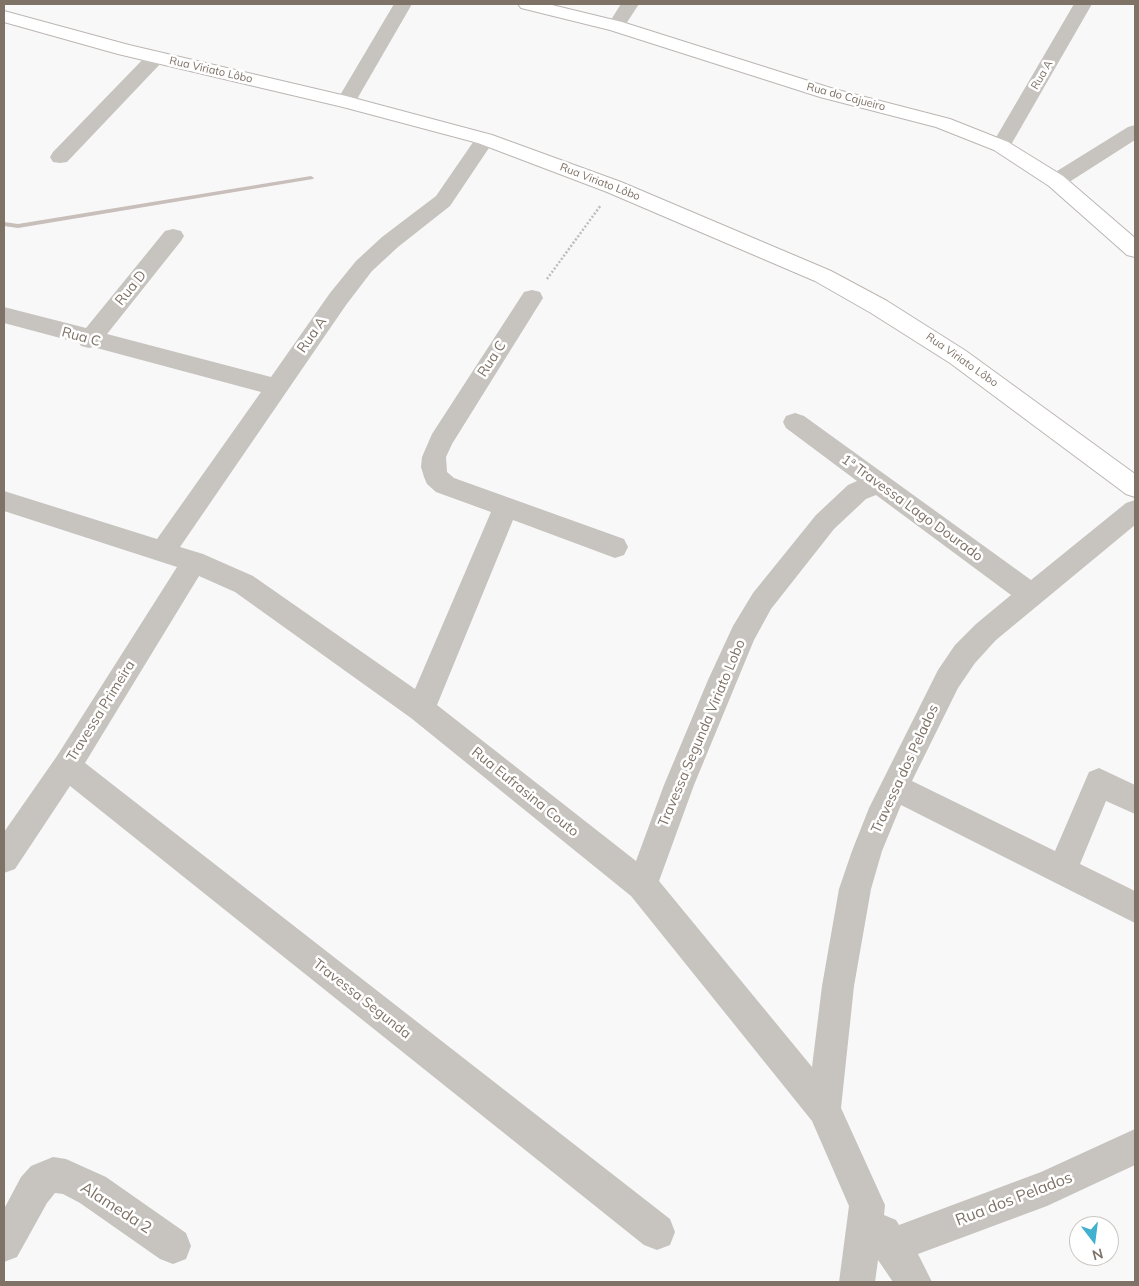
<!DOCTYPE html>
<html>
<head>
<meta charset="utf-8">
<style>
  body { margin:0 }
  #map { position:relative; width:1139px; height:1286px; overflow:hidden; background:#f8f8f9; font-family:Mulish,sans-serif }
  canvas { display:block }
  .frame { position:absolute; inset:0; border:5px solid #7f7267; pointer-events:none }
  .north { position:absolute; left:1069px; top:1216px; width:50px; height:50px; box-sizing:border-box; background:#fff; border:1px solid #ccc7c2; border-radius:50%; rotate:165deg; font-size:14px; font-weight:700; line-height:20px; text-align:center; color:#7f7267 }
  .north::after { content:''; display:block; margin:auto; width:18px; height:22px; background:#42b0cf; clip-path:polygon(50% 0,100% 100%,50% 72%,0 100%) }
</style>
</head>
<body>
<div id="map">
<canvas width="1139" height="1286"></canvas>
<div class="frame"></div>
<div class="north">N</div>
</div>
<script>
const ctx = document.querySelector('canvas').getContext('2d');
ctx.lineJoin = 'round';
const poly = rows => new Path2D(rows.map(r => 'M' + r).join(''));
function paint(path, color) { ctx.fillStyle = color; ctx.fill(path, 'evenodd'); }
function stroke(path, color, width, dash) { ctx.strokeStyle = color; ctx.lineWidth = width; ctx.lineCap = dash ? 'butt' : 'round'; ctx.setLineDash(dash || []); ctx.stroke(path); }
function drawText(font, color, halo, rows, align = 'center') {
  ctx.font = font + ' Mulish,sans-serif'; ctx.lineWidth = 5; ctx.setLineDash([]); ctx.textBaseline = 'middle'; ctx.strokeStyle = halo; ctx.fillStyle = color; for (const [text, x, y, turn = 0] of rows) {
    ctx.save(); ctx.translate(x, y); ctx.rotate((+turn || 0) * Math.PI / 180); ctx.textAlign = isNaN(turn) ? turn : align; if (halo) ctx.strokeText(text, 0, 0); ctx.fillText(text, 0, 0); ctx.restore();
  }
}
paint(poly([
  [311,176,314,178,313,179,18,228,4,226,4,222,18,224,311,176]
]), '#c8beba');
const secondary = poly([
  [518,4,548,4,622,22,834,89,950,119,1008,142,1063,176,1135,238,1135,257,1127,255,1049,186,994,150,936,127,820,97,610,30,521,8,518,4],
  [4,11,129,45,346,96,492,135,621,182,831,271,887,301,966,351,1135,474,1135,497,1126,494,950,363,871,313,815,281,607,192,478,143,343,107,118,54,4,22,4,11]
]);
stroke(secondary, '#bcb6b2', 2);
stroke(poly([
  [547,279,601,205]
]), '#bebbb8', 2.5, [2, 2]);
paint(poly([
  [394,4,412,4,353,106,346,108,339,106,336,102,394,4],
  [621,4,639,4,622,30,616,31,610,30,607,26,621,4],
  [1074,4,1092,4,1008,150,1001,152,994,150,991,146,1074,4],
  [156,51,163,53,165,57,163,61,67,162,60,163,53,162,50,157,53,152,149,53,156,51],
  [1135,125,1135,140,1063,186,1056,188,1049,186,1046,181,1049,176,1128,127,1135,125],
  [485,133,492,135,495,139,450,206,398,247,372,271,346,305,180,547,203,554,253,576,415,689,491,512,436,492,427,484,424,477,421,467,422,457,432,434,524,292,532,290,540,292,543,298,452,444,446,457,447,472,454,478,624,539,628,547,624,555,615,558,513,520,437,705,636,861,664,785,708,680,733,626,753,593,816,515,848,485,857,481,786,428,783,422,786,416,795,413,804,416,1031,580,1126,503,1135,500,1135,525,996,640,975,663,958,688,912,781,1055,851,1089,772,1099,768,1135,785,1135,814,1106,801,1080,864,1135,891,1135,923,901,805,882,851,871,889,854,986,841,1108,885,1205,884,1215,896,1220,899,1225,1041,1172,1135,1129,1135,1165,1047,1206,918,1254,932,1282,893,1282,878,1260,875,1282,839,1282,849,1206,812,1121,631,896,411,718,235,592,199,576,85,763,670,1219,675,1232,670,1245,657,1250,644,1245,70,786,15,869,4,873,4,832,57,756,177,567,4,511,4,491,157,539,261,392,93,347,89,348,81,346,79,343,4,323,4,307,86,328,165,231,173,229,181,231,184,236,181,241,107,334,271,377,330,293,356,261,382,237,436,196,478,135,485,133],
  [876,495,1011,595,976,624,955,645,938,670,869,808,852,851,839,889,822,986,812,1067,659,881,694,785,754,640,771,609,834,529,866,499,876,495],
  [53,1157,66,1159,106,1177,186,1233,191,1246,186,1259,173,1264,160,1259,80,1203,63,1194,55,1193,47,1203,17,1257,4,1262,4,1209,21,1177,31,1166,53,1157]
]), '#c7c3bf');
paint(secondary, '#fff');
drawText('11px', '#7f7267', '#fff', [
  ["Rua Viriato Lôbo",211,70,13],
  ["Rua A",1042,75,-60],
  ["Rua do Cajueiro",846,97,15],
  ["Rua Viriato Lôbo",600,182,21],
  ["Rua Viriato Lôbo",962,360,35]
]);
drawText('14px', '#7f7267', '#fff', [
  ["Rua D",131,288,-51],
  ["Rua A",312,335,-55],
  ["Rua C",81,337,15],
  ["Rua C",492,359,-57],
  ["1ª Travessa Lago Dourado",912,508,36],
  ["Travessa Primeira",101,711,-58],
  ["Travessa Segunda Viriato Lobo",702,733,-67],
  ["Travessa dos Pelados",905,769,-65],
  ["Rua Eufrasina Couto",525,792,39],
  ["Travessa Segunda",362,999,38]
]);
drawText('16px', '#7f7267', '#fff', [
  ["Rua dos Pelados",1014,1199,-21],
  ["Alameda 2",116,1208,33]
]);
</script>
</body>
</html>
